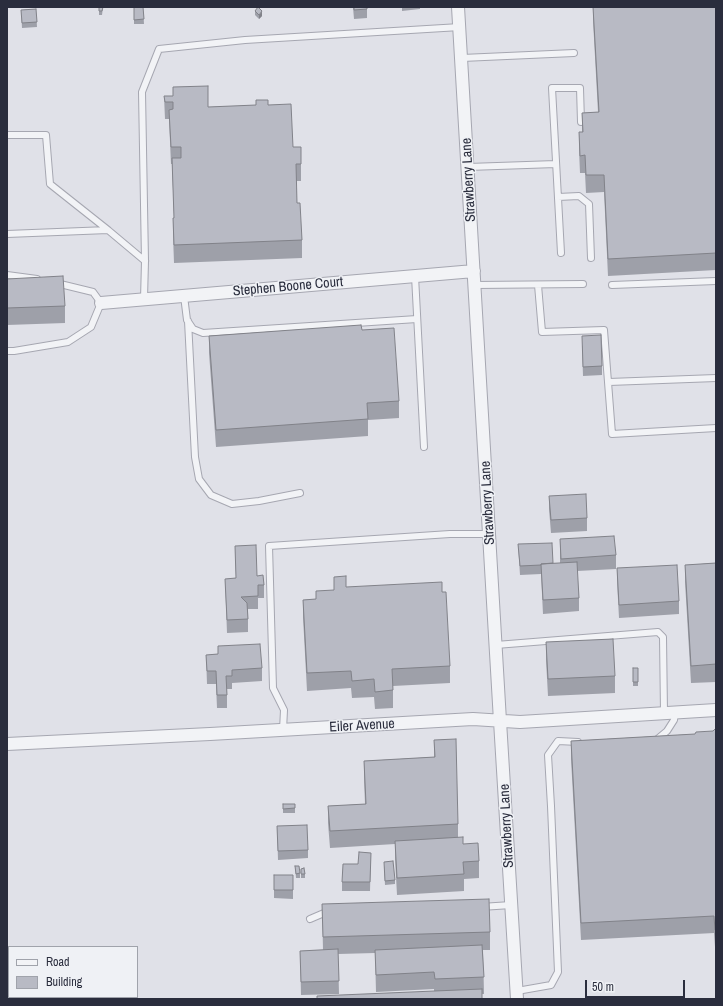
<!DOCTYPE html>
<html>
<head>
<meta charset="utf-8">
<style>
  body { margin:0 }
  #map { position:relative; width:723px; height:1006px; overflow:hidden; background:#e0e1e8; font-family:"Archivo Narrow",sans-serif }
  canvas { display:block }
  .frame { position:absolute; inset:0; border:8px solid #2a2d3d; pointer-events:none }
  .legend { position:absolute; left:8px; top:946px; width:130px; height:52px; box-sizing:border-box; background:#eff1f5; border:1px solid #a0a3ab; margin:0; padding:5px 7px; list-style:none; font-size:12px; color:#2a2d3d }
  .legend li { display:flex; align-items:center; gap:8px; height:20px }
  .legend b { width:20px; border:1px solid #a0a3ab }
  .scale { position:absolute; left:585px; top:980px; width:100px; height:18px; box-sizing:border-box; border:2px solid #2a2d3d; border-top:0; padding-left:5px; font-size:12px; line-height:14px; white-space:nowrap; color:#2a2d3d; -webkit-text-stroke:3px #eff1f5; paint-order:stroke }
</style>
</head>
<body>
<div id="map">
<canvas width="723" height="1006"></canvas>
<div class="frame"></div>
<ul class="legend">
<li><b style="height:5px;background:#f2f3f6"></b>Road</li>
<li><b style="height:11px;background:#b8bac4"></b>Building</li>
</ul>
<div class="scale">50 m</div>
</div>
<script>
const ctx = document.querySelector('canvas').getContext('2d');
ctx.lineJoin = 'round';
const poly = rows => new Path2D(rows.map(r => 'M' + r).join(''));
function stroke(path, color, width, dash) { ctx.strokeStyle = color; ctx.lineWidth = width; ctx.lineCap = dash ? 'butt' : 'round'; ctx.setLineDash(dash || []); ctx.stroke(path); }
function paint(path, color) { ctx.fillStyle = color; ctx.fill(path, 'evenodd'); }
function drawText(font, color, halo, rows, align = 'center') {
  ctx.font = font + ' "Archivo Narrow",sans-serif'; ctx.lineWidth = 3; ctx.setLineDash([]); ctx.textBaseline = 'middle'; ctx.strokeStyle = halo; ctx.fillStyle = color; for (const [text, x, y, turn = 0] of rows) {
    ctx.save(); ctx.translate(x, y); ctx.rotate((+turn || 0) * Math.PI / 180); ctx.textAlign = isNaN(turn) ? turn : align; if (halo) ctx.strokeText(text, 0, 0); ctx.fillText(text, 0, 0); ctx.restore();
  }
}
const service = poly([
  [462,58,574,53],
  [7,135,46,135,50,184,108,230],
  [468,167,556,164],
  [558,197,579,196,589,204,591,258],
  [7,234,108,230,145,261],
  [561,253,552,88,580,88,581,122],
  [7,275,37,279],
  [415,276,424,447],
  [475,285,583,284],
  [538,285,542,332,604,330,612,434,716,428],
  [612,285,716,281],
  [184,296,187,320,193,329,203,333,417,319],
  [144,299,145,261,142,92,159,49,245,40,460,27],
  [188,321,195,457,199,479,211,495,232,504,259,501,300,493],
  [7,351,14,351,68,342,91,327,101,303,93,292,56,283],
  [609,382,716,378],
  [496,645,658,632,663,637,664,713],
  [283,730,284,710,273,688,269,546,450,534,490,534],
  [655,741,667,731,674,720,675,713],
  [481,907,511,905],
  [310,919,324,913,330,912],
  [517,991,551,985,558,972,551,806,548,755,558,741,578,742]
]);
const minor = poly([
  [458,7,500,721,517,999],
  [101,303,474,271],
  [7,744,210,734,473,719,520,722,716,710]
]);
stroke(service, '#a6a7b1', 8);
stroke(minor, '#a6a7b1', 14);
stroke(service, '#f2f3f6', 6);
stroke(minor, '#f2f3f6', 12);
paint(poly([
  [99,7,103,7,102,15,99,15],
  [134,7,143,7,144,24,134,24],
  [353,7,367,7,367,18,354,19],
  [402,7,420,7,420,9,402,11],
  [593,7,716,7,716,270,608,276,604,192,586,193,585,173,580,173,579,150,579,132,582,132,582,113,598,112,593,20],
  [36,9,37,27,22,28,21,10],
  [255,11,262,16,259,19,255,15],
  [164,96,208,107,268,105,301,164,301,181,296,181,297,203,302,240,302,258,174,263,173,235,173,218,174,218,172,164,171,164,169,119,165,119],
  [7,279,65,306,65,323,7,325],
  [362,330,399,401,399,418,368,420,368,436,216,447,209,353,209,336],
  [582,345,602,366,602,375,583,376],
  [549,496,587,518,587,531,551,533,549,509],
  [560,539,616,555,616,569,577,571,579,598,579,611,543,614,541,574,520,575,518,544,553,563,560,563],
  [235,546,264,585,264,598,258,598,258,609,248,609,248,632,227,633,225,579,236,578],
  [716,563,716,682,691,683,685,582,685,565],
  [617,568,679,601,679,614,619,618,617,581],
  [334,577,346,587,442,592,450,666,450,683,393,686,393,708,375,709,374,697,352,698,351,688,307,691,303,617,303,600,316,599,334,590],
  [546,642,615,676,615,693,548,696,546,660],
  [218,646,262,668,262,681,232,683,232,689,227,689,227,708,217,708,216,684,207,684,206,655,218,654],
  [633,668,638,668,638,686,633,686],
  [716,728,716,947,715,947,714,933,581,940,571,759,571,741,695,734,713,731],
  [434,740,458,824,458,837,463,844,479,861,479,878,464,879,464,891,397,895,395,858,395,844,330,848,328,823,328,806,365,804,364,778,364,761,434,757],
  [283,804,295,804,295,813,283,813],
  [277,826,308,850,308,858,278,860],
  [371,853,370,891,342,891,342,882,358,864],
  [295,866,300,873,300,878,296,878],
  [384,866,395,880,395,884,385,885],
  [301,869,305,874,305,878,301,878],
  [274,875,293,875,293,899,274,898],
  [322,904,490,932,490,950,483,950,484,994,434,991,434,989,376,992,375,953,338,954,339,994,301,995,300,951,323,950]
]), '#9ea0a9');
paint(poly([
  [262,11,262,16,259,19,259,15]
]), '#818289');
const building = poly([
  [99,7,103,7,102,11,99,11,99,7],
  [134,7,143,7,144,19,134,20,134,7],
  [258,7,262,11,259,15,255,11,258,7],
  [354,7,367,7,367,9,354,10,354,7],
  [593,7,716,7,716,253,608,259,604,175,586,175,585,155,580,156,579,132,583,132,582,113,599,112,593,7],
  [36,9,37,22,22,23,21,10,36,9],
  [208,86,208,107,256,105,256,100,268,100,268,105,291,104,293,147,301,147,301,164,296,164,297,203,300,203,302,240,174,245,173,218,174,218,172,158,181,158,181,147,171,147,169,110,173,109,173,102,165,102,164,96,173,96,173,87,208,86],
  [63,276,65,306,7,308,7,279,63,276],
  [361,325,362,330,394,328,399,401,367,403,368,419,216,430,209,336,361,325],
  [601,335,602,366,583,367,582,336,601,335],
  [586,494,587,518,551,520,549,496,586,494],
  [614,536,616,555,561,559,560,539,614,536],
  [552,543,553,563,541,564,541,565,520,566,518,544,552,543],
  [256,545,257,576,263,575,264,585,258,585,258,596,241,597,247,603,248,619,227,620,225,579,236,578,235,546,256,545],
  [577,562,579,598,543,600,541,564,577,562],
  [716,563,716,664,691,666,685,565,716,563],
  [677,565,679,601,619,605,617,568,677,565],
  [346,576,346,587,442,582,442,592,446,592,450,666,392,669,393,690,375,692,374,679,352,681,351,671,307,673,303,600,316,599,316,591,334,590,334,577,346,576],
  [613,639,615,676,548,679,546,642,613,639],
  [260,644,262,668,232,670,232,676,226,676,227,695,217,695,216,671,207,671,206,655,218,654,218,646,260,644],
  [633,668,638,668,638,682,633,682,633,668],
  [716,728,716,930,715,930,714,916,581,923,571,741,695,734,696,732,713,731,716,728],
  [456,739,458,824,330,831,328,806,366,804,364,761,435,757,434,740,456,739],
  [283,804,295,804,295,808,283,809,283,804],
  [307,825,308,850,278,851,277,826,307,825],
  [463,837,463,844,478,843,479,861,463,862,464,874,397,878,395,841,463,837],
  [359,852,371,853,370,882,342,882,343,864,358,864,359,852],
  [393,861,395,880,385,881,384,862,393,861],
  [295,866,299,866,300,873,296,874,295,866],
  [304,868,305,874,301,874,301,869,304,868],
  [274,875,293,875,293,890,274,890,274,875],
  [489,899,490,932,323,937,322,904,489,899],
  [482,945,484,977,435,979,434,972,376,975,375,950,482,945],
  [338,949,339,981,301,982,300,951,338,949],
  [482,989,482,999,317,999,317,996,482,989]
]);
paint(building, '#b8bac4');
stroke(building, '#818289', 1);
drawText('14px', '#2a2d3d', '#eff1f5', [
  ["Strawberry Lane",469,180,-93],
  ["Stephen Boone Court",288,287,-5],
  ["Strawberry Lane",488,503,-93],
  ["Eiler Avenue",362,726,-3],
  ["Strawberry Lane",507,826,-93]
]);
</script>
</body>
</html>
